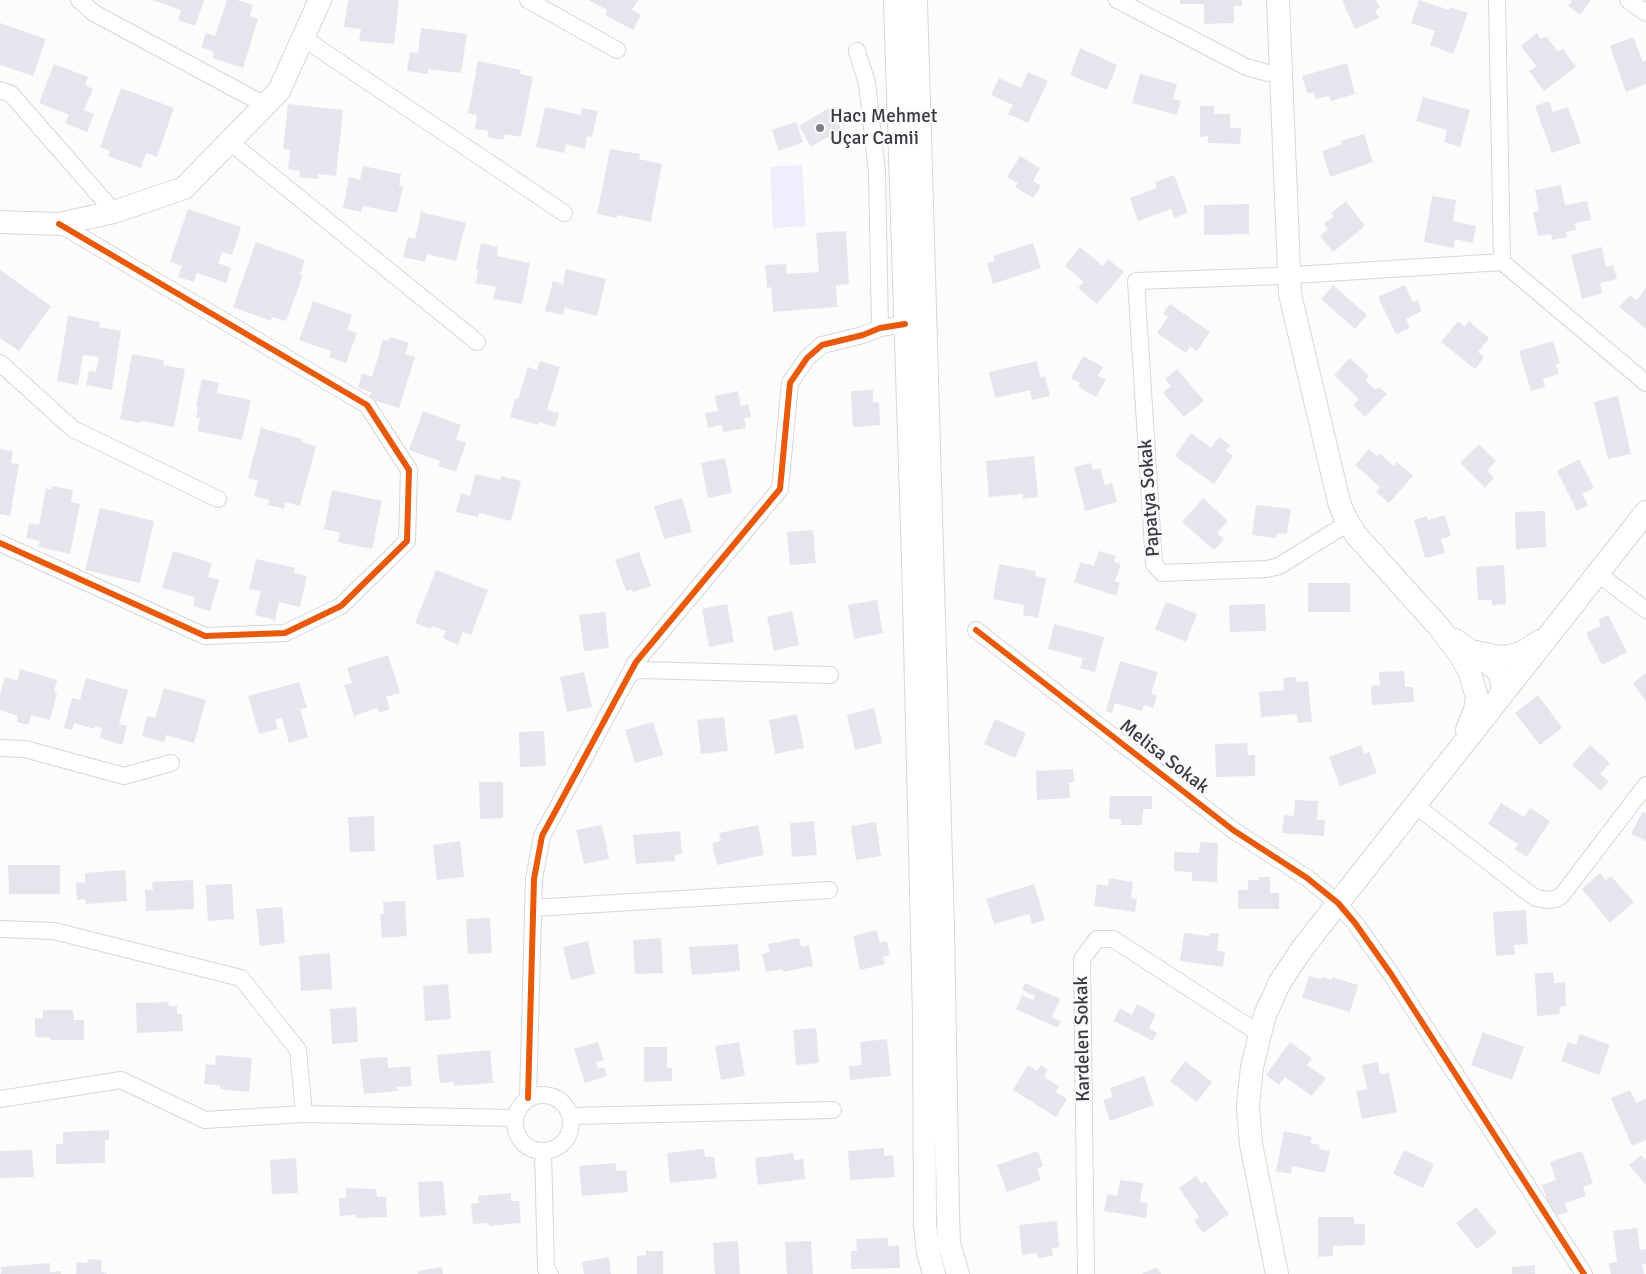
<!DOCTYPE html>
<html>
<head>
<meta charset="utf-8">
<style>
  body { margin:0 }
  canvas { display:block; background:#fcfcfd }
</style>
</head>
<body>
<canvas width="1646" height="1274"></canvas>
<script>
const ctx = document.querySelector('canvas').getContext('2d');
ctx.lineJoin = 'round';
function paint(path, color) { ctx.fillStyle = color; ctx.fill(path, 'evenodd'); }
const poly = rows => new Path2D(rows.map(r => 'M' + r).join(''));
function stroke(path, color, width, dash) { ctx.strokeStyle = color; ctx.lineWidth = width; ctx.lineCap = dash ? 'butt' : 'round'; ctx.setLineDash(dash || []); ctx.stroke(path); }
function drawText(font, color, halo, rows, align = 'center') {
  ctx.font = font + ' Signika,sans-serif'; ctx.lineWidth = 4.5; ctx.setLineDash([]); ctx.textBaseline = 'middle'; ctx.strokeStyle = halo; ctx.fillStyle = color; for (const [text, x, y, turn = 0] of rows) {
    ctx.save(); ctx.translate(x, y); ctx.rotate((+turn || 0) * Math.PI / 180); ctx.textAlign = isNaN(turn) ? turn : align; if (halo) ctx.strokeText(text, 0, 0); ctx.fillText(text, 0, 0); ctx.restore();
  }
}
paint(poly([
  [802,165,806,226,773,228,770,167]
]), '#eeeefc');
paint(poly([
  [152,0,204,0,195,26,178,20,181,10],
  [227,0,237,0,253,5,250,16,258,19,243,68,213,58,214,52,201,47,206,33,215,36],
  [348,0,399,0,394,44,359,41,361,29,344,27],
  [588,0,638,0,632,10,641,15,633,30,605,15,607,10],
  [1180,0,1242,0,1242,6,1234,6,1234,23,1204,24,1204,4,1180,4],
  [1342,0,1376,0,1380,8,1375,10,1379,18,1355,29],
  [1419,0,1449,10,1450,7,1468,13,1453,54,1430,45,1435,31,1411,23],
  [1570,0,1591,0,1580,15,1568,6,1572,1],
  [0,23,46,39,33,76,0,65],
  [421,28,467,34,461,73,428,69,428,74,407,71,410,52,418,53],
  [1537,33,1541,39,1546,36,1558,52,1563,49,1576,67,1544,91,1529,71,1536,66,1521,46],
  [1633,37,1643,62,1646,60,1646,84,1626,92,1610,46],
  [1080,48,1117,65,1107,90,1070,75],
  [478,61,521,70,520,74,533,77,521,137,505,134,503,140,487,137,489,131,475,129,477,115,468,113],
  [1347,63,1355,94,1331,101,1329,96,1316,99,1314,92,1307,93,1302,76],
  [54,64,88,77,85,85,93,89,84,110,94,114,87,132,65,123,69,115,39,103],
  [1028,72,1048,81,1028,123,1008,114,1013,105,991,95,999,78,1021,88],
  [1140,74,1177,84,1173,99,1181,101,1177,115,1132,103],
  [121,88,174,108,157,157,146,153,141,168,108,156,110,151,100,147],
  [1423,97,1470,110,1460,147,1444,142,1447,130,1416,121],
  [1549,101,1553,112,1568,107,1581,143,1552,153,1535,106],
  [288,104,343,110,336,176,318,174,318,179,299,177,300,171,288,169,290,150,283,149],
  [1200,106,1214,106,1214,114,1230,114,1230,128,1241,128,1240,144,1208,143,1208,136,1200,137],
  [545,107,581,115,582,108,598,111,592,137,587,136,585,149,566,144,564,153,536,147],
  [829,108,841,129,811,147,799,126],
  [796,122,803,142,779,151,772,130],
  [1364,134,1373,162,1330,177,1322,151,1342,144,1341,141],
  [610,149,640,154,639,159,662,164,651,222,617,215,617,218,597,214],
  [1020,156,1040,168,1033,181,1041,186,1033,198,1015,187,1018,183,1007,177],
  [363,166,401,174,399,186,403,186,397,213,363,206,361,212,343,208,349,177,360,180],
  [1174,175,1188,213,1174,218,1171,209,1138,221,1130,198,1157,188,1155,182],
  [1561,185,1565,205,1587,201,1591,220,1575,223,1576,230,1566,232,1567,237,1552,240,1551,234,1538,236,1533,212,1539,211,1535,190],
  [1432,196,1456,200,1453,221,1476,226,1473,243,1455,239,1454,248,1424,242],
  [1346,201,1365,226,1333,252,1320,236,1328,229,1324,224,1334,216,1331,213],
  [1249,204,1249,234,1204,235,1204,205],
  [188,209,241,227,232,255,222,252,218,263,231,268,226,283,197,273,194,282,178,277,182,266,170,262],
  [421,212,466,223,456,261,427,254,425,262,403,257,408,237,415,239],
  [846,231,849,284,836,285,837,307,773,312,771,287,767,288,765,265,786,264,787,274,819,272,816,233],
  [256,242,305,260,300,274,303,275,286,321,272,317,271,321,233,307],
  [481,243,498,247,497,256,530,263,522,304,493,299,496,287,476,283,478,270,476,269],
  [1033,243,1041,268,993,284,987,263,995,261,993,256],
  [1080,247,1103,266,1108,259,1124,272,1097,304,1078,288,1084,282,1065,266],
  [1602,247,1606,267,1613,265,1617,279,1600,283,1602,293,1582,299,1571,255],
  [566,269,606,279,597,316,565,308,563,315,545,311,553,281,563,284],
  [0,270,51,306,19,351,0,338],
  [1333,285,1367,315,1355,329,1321,299],
  [1405,285,1413,302,1417,300,1422,311,1406,319,1410,328,1396,334,1378,297],
  [1646,288,1646,329,1619,307,1630,295,1637,300],
  [313,301,352,315,347,330,357,333,346,363,329,357,331,351,299,340],
  [1170,304,1210,332,1197,351,1190,347,1186,353,1157,333,1168,317,1163,313],
  [68,316,100,322,99,327,121,331,112,390,86,385,89,371,96,372,99,357,83,355,78,385,57,381],
  [1458,321,1465,327,1469,321,1489,338,1478,352,1484,357,1475,369,1441,342],
  [390,337,409,343,405,354,415,357,399,408,369,399,371,392,358,388,362,373,372,377,383,340,388,341],
  [1553,341,1560,363,1556,364,1559,374,1543,379,1545,387,1531,391,1519,351],
  [132,354,164,360,163,365,185,369,174,427,141,421,140,423,120,419],
  [1083,356,1103,367,1098,376,1106,380,1096,397,1078,387,1080,383,1071,378],
  [1350,358,1369,376,1365,380,1375,390,1379,387,1387,394,1365,417,1353,405,1359,399,1334,375],
  [540,361,560,367,547,410,559,413,555,427,539,422,538,425,510,417,515,399,518,399,528,367,537,370],
  [1037,361,1040,377,1045,376,1050,396,1032,400,1030,390,995,398,989,372],
  [1177,369,1204,401,1184,417,1163,393,1171,386,1165,379],
  [202,379,219,383,217,393,251,400,242,440,197,431,200,418,196,418,198,407,196,406],
  [873,390,873,403,879,402,880,425,853,427,851,391],
  [738,391,741,406,748,404,751,417,744,418,746,428,723,432,722,425,708,428,705,413,718,411,715,396],
  [1618,396,1631,454,1608,459,1594,402],
  [423,411,461,425,456,439,466,443,456,472,438,466,440,461,409,450],
  [261,428,302,439,302,442,316,446,300,506,285,502,284,509,268,505,269,500,254,496,258,481,248,478],
  [1191,433,1211,448,1219,437,1230,445,1226,451,1233,456,1214,484,1175,456],
  [1479,444,1496,461,1487,470,1494,478,1485,488,1460,463],
  [0,449,13,451,11,463,19,464,10,516,0,514],
  [1369,449,1377,456,1380,454,1394,466,1397,462,1413,476,1389,503,1376,492,1380,487,1355,465],
  [1034,456,1038,497,1023,499,1023,494,989,497,986,461],
  [725,458,732,493,708,498,701,463],
  [1579,459,1594,488,1582,494,1588,505,1577,511,1557,471],
  [1091,463,1093,470,1100,468,1105,485,1112,483,1117,502,1085,511,1074,467],
  [475,474,500,480,501,476,521,481,511,521,479,513,478,517,456,512,461,493,470,496],
  [52,486,73,490,71,502,80,504,70,554,38,547,40,541,26,538,29,523,39,525,46,488,51,490],
  [332,490,382,501,372,549,338,542,340,533,324,529],
  [682,498,692,532,664,539,654,506],
  [1203,498,1228,521,1217,533,1224,539,1214,550,1182,522],
  [1256,505,1291,509,1287,534,1277,533,1276,538,1252,535],
  [100,508,154,521,140,583,85,570],
  [1545,511,1546,547,1516,549,1515,512],
  [1445,515,1451,536,1441,539,1445,553,1425,558,1414,520,1427,516,1428,520],
  [813,530,816,563,790,565,787,532],
  [173,551,212,563,208,577,219,580,210,611,193,606,195,597,162,588],
  [1099,551,1116,556,1114,562,1121,564,1115,581,1120,583,1116,596,1074,582,1081,562,1094,566],
  [639,552,651,586,633,592,632,589,626,591,615,560],
  [256,559,295,568,294,573,307,576,300,607,279,602,275,620,255,615,261,591,249,589],
  [999,564,1036,571,1035,576,1046,578,1038,618,1023,615,1024,605,993,599],
  [1504,565,1506,604,1492,605,1492,600,1478,600,1476,567],
  [436,570,488,590,471,635,463,632,458,645,443,638,446,631,432,626,431,629,415,623],
  [1308,583,1350,583,1350,612,1308,612],
  [877,600,883,633,854,639,848,605],
  [1166,602,1197,614,1186,642,1155,629],
  [727,604,734,642,709,647,702,609],
  [1265,604,1266,631,1230,632,1229,605],
  [792,611,799,645,774,651,767,617],
  [605,612,609,648,584,651,579,615],
  [1608,615,1627,652,1602,665,1586,633,1601,626,1598,620],
  [1054,624,1104,637,1095,672,1080,668,1083,658,1048,649],
  [388,655,400,693,386,697,390,709,379,713,377,708,354,716,344,685,352,683,347,668],
  [1120,661,1158,672,1151,694,1157,695,1153,708,1144,705,1142,711,1115,703,1112,713,1106,711],
  [20,669,57,680,54,692,57,693,50,720,31,715,28,725,17,722,18,716,0,710,0,695,5,677,17,681],
  [1404,671,1405,687,1413,687,1414,702,1372,705,1371,686,1380,685,1379,672],
  [584,672,592,707,567,712,560,677],
  [1646,673,1646,702,1633,683],
  [1296,677,1296,682,1308,681,1312,722,1298,723,1297,714,1261,717,1259,692,1284,690,1283,678],
  [86,678,128,690,119,724,127,726,122,745,100,738,102,728,95,726,94,729,74,723,72,730,64,728,72,698,80,700],
  [299,682,307,708,300,709,308,737,289,743,282,718,275,720,278,729,259,734,248,696],
  [164,688,206,700,194,743,166,735,164,742,142,736,147,716,155,718],
  [1538,695,1562,728,1540,745,1515,713],
  [874,708,882,743,855,750,847,715],
  [797,714,804,748,775,754,769,720],
  [724,717,728,751,701,754,697,720],
  [995,719,1026,733,1015,758,984,744],
  [653,722,663,755,635,763,625,730],
  [544,731,546,766,520,767,519,732],
  [1247,743,1248,755,1255,755,1255,776,1216,777,1215,744],
  [1361,745,1364,754,1369,752,1377,773,1340,786,1329,757],
  [1590,745,1610,763,1600,774,1609,781,1601,791,1572,765],
  [1073,769,1074,782,1069,783,1070,798,1037,800,1036,771],
  [479,782,503,782,503,818,480,819],
  [1110,796,1152,796,1152,809,1143,809,1142,825,1121,825,1121,819,1109,819],
  [1295,800,1318,801,1317,820,1325,820,1324,836,1282,833,1284,815,1294,816],
  [1501,803,1524,817,1530,808,1550,821,1527,857,1515,849,1518,844,1488,824],
  [1642,812,1646,813,1646,841,1631,834],
  [374,816,375,851,350,852,348,817],
  [814,821,817,855,792,857,790,823],
  [876,822,881,856,856,860,851,826],
  [602,825,609,859,584,864,576,830],
  [758,825,764,855,717,865,712,843,721,841,719,833],
  [680,831,682,854,675,855,675,861,636,864,633,835],
  [460,841,464,877,437,880,433,845],
  [1200,842,1218,843,1217,882,1192,881,1192,872,1174,871,1174,852,1199,853],
  [8,865,60,865,60,894,9,894],
  [125,870,127,901,86,904,85,899,77,900,76,883,85,882,85,873],
  [1600,873,1606,880,1611,876,1634,902,1610,923,1582,889],
  [1259,877,1270,877,1270,893,1279,893,1279,909,1238,909,1238,890,1248,890,1248,880,1259,880],
  [1109,878,1133,882,1131,898,1137,899,1135,912,1094,906,1097,884,1108,886],
  [193,880,194,909,146,911,145,890,153,890,152,882],
  [232,884,234,919,208,921,206,885],
  [1034,884,1045,920,1032,924,1029,914,994,924,986,899],
  [405,901,407,936,382,938,380,914,384,914,383,902],
  [282,907,285,943,260,946,256,909],
  [1526,910,1528,944,1514,945,1515,954,1496,956,1493,912],
  [490,918,492,953,468,954,466,919],
  [877,930,880,943,887,941,890,955,883,957,885,964,860,970,853,936],
  [1184,933,1209,936,1210,933,1219,934,1217,951,1225,952,1223,967,1180,961],
  [661,938,663,973,635,974,633,940],
  [799,938,801,947,809,945,813,966,783,972,783,969,766,972,762,954,770,952,768,944],
  [588,941,595,974,571,980,563,947],
  [738,944,740,971,692,975,689,947],
  [330,953,332,989,301,991,299,956],
  [1553,972,1554,983,1565,982,1566,1006,1559,1007,1560,1014,1537,1016,1535,974],
  [1309,976,1321,979,1322,977,1332,980,1332,977,1358,985,1350,1012,1302,998],
  [1025,983,1060,999,1052,1017,1061,1021,1058,1028,1016,1009,1022,995,1033,1000,1035,996,1022,990],
  [448,984,451,1019,425,1021,423,986],
  [168,1002,169,1006,177,1006,177,1014,182,1014,183,1031,137,1033,136,1003],
  [1137,1004,1156,1014,1149,1028,1157,1033,1153,1041,1114,1021,1120,1008,1132,1015],
  [356,1007,358,1042,332,1044,330,1009],
  [43,1010,73,1010,74,1020,84,1020,84,1040,51,1040,50,1038,35,1037,35,1018,43,1018],
  [816,1028,819,1063,796,1065,793,1030],
  [1483,1032,1524,1047,1512,1080,1471,1065],
  [1580,1034,1610,1045,1599,1075,1561,1061,1568,1042,1576,1045],
  [887,1039,891,1076,850,1080,849,1066,862,1065,860,1042],
  [598,1042,604,1060,596,1062,598,1069,604,1067,607,1076,585,1083,574,1049],
  [739,1042,745,1076,721,1080,715,1046],
  [1290,1042,1312,1058,1307,1065,1326,1078,1312,1096,1285,1077,1279,1085,1266,1075],
  [644,1047,667,1047,667,1068,672,1068,672,1081,644,1082],
  [490,1050,493,1083,454,1086,454,1082,440,1083,437,1055],
  [216,1055,252,1058,249,1092,220,1089,220,1085,204,1084,206,1064,215,1065],
  [387,1057,388,1068,410,1066,412,1086,397,1087,397,1091,364,1094,360,1059],
  [1185,1061,1212,1082,1197,1102,1170,1081],
  [1378,1062,1380,1074,1389,1073,1397,1112,1362,1119,1356,1091,1367,1089,1362,1065],
  [1028,1065,1037,1071,1041,1065,1048,1070,1044,1077,1059,1086,1056,1092,1067,1099,1056,1117,1013,1090],
  [1144,1076,1154,1105,1110,1121,1103,1100,1113,1097,1110,1088],
  [1630,1090,1636,1103,1645,1099,1646,1101,1646,1140,1632,1146,1611,1098],
  [109,1130,109,1140,105,1141,105,1163,56,1164,56,1144,63,1144,63,1132],
  [1284,1131,1312,1137,1310,1143,1320,1145,1319,1149,1330,1151,1325,1173,1292,1166,1291,1174,1276,1171],
  [884,1148,884,1156,893,1155,895,1177,850,1180,848,1151],
  [704,1149,705,1157,714,1157,717,1178,670,1183,667,1153],
  [32,1150,34,1177,0,1178,0,1151],
  [1404,1150,1434,1164,1423,1188,1393,1174],
  [1038,1151,1043,1166,1037,1169,1041,1180,1007,1192,997,1165],
  [1582,1151,1593,1183,1583,1187,1586,1196,1565,1203,1568,1212,1553,1217,1542,1185,1556,1180,1550,1162],
  [793,1153,794,1160,803,1159,805,1179,758,1185,755,1158],
  [1641,1155,1646,1160,1646,1185,1629,1165],
  [296,1158,298,1193,272,1194,270,1160],
  [616,1163,616,1171,626,1170,628,1192,582,1196,579,1166],
  [1196,1176,1202,1184,1205,1181,1229,1214,1203,1233,1194,1221,1199,1217,1179,1188],
  [1120,1180,1143,1183,1140,1202,1148,1203,1146,1218,1104,1211,1107,1194,1117,1196],
  [443,1181,446,1215,420,1217,418,1182],
  [346,1188,376,1189,377,1197,386,1197,387,1217,356,1218,356,1215,340,1216,339,1198,346,1198],
  [511,1193,511,1201,519,1201,521,1223,489,1226,489,1223,473,1224,471,1204,479,1203,478,1196],
  [1476,1207,1497,1233,1477,1249,1456,1223],
  [1318,1217,1354,1217,1354,1224,1365,1224,1365,1245,1333,1246,1333,1256,1318,1257],
  [1057,1221,1059,1247,1052,1248,1053,1256,1038,1258,1037,1253,1022,1255,1019,1225],
  [1637,1228,1640,1250,1646,1249,1646,1264,1642,1264,1644,1274,1611,1274,1609,1263,1617,1262,1613,1231],
  [888,1238,888,1246,899,1245,900,1268,851,1269,851,1251,857,1251,856,1239],
  [738,1241,740,1274,715,1274,713,1243],
  [811,1241,813,1274,787,1274,785,1242],
  [646,1251,663,1251,663,1274,637,1274,637,1256,646,1255],
  [609,1257,611,1274,584,1274,582,1262],
  [88,1259,102,1260,101,1272,107,1273,107,1274,76,1274,77,1262,87,1263],
  [50,1263,50,1272,61,1271,61,1274,1,1274,1,1267],
  [1535,1265,1535,1274,1512,1274,1512,1267],
  [442,1267,443,1274,418,1274,418,1271],
  [1157,1267,1161,1274,1142,1274]
]), '#e5e5ee');
const street = poly([
  [79,0,94,13,265,105],
  [528,0,617,50],
  [1117,0,1246,67,1268,73,1281,73],
  [1497,0,1502,262,1646,383],
  [1628,0,1646,13],
  [303,38,564,213],
  [857,51,867,83,877,172,880,328],
  [0,90,11,94,114,212],
  [230,142,477,342],
  [0,363,73,429,218,499],
  [1348,523,1279,566,1267,569,1162,573,1154,564,1136,281,1279,276,1502,262],
  [0,543,205,636,285,633,341,606,407,541,409,470,367,405,59,224],
  [1597,573,1646,610],
  [976,630,1233,830,1307,878,1338,903,1355,923,1391,974,1584,1274],
  [630,674,640,670,830,675],
  [0,748,25,749,124,776,171,763],
  [1415,805,1522,888,1536,898,1547,900,1556,899,1562,895,1646,785],
  [533,908,829,890],
  [0,929,54,931,241,978,298,1050,304,1114],
  '515 1123a28 28 0 1 1 56 0a28 28 0 1 1-56 0Z',
  [528,1098,534,879,542,836,636,662,780,489,790,383,807,358,822,345,863,335,880,328,905,324],
  [0,1099,121,1080,205,1120,304,1114,515,1118],
  [571,1116,833,1110],
  [543,1151,546,1269,550,1274],
  [1086,1274,1082,959,1097,939,1113,939,1260,1034]
]);
const secondary = poly([
  [895,0,913,559,924,1016,925,1224,928,1252,934,1274],
  [916,0,943,928,948,1215,949,1244,958,1274],
  [1278,0,1290,294,1339,502,1345,517,1356,535,1439,627,1461,656,1470,673,1477,697,1475,710,1467,730],
  [0,222,59,224,114,212,184,188,279,91,320,0],
  [1455,640,1495,668,1500,674,1503,689,1499,698],
  [1476,652,1499,657,1510,656,1523,652,1540,641],
  [1277,1274,1251,1144,1248,1107,1252,1067,1260,1034,1265,1015,1280,982,1302,949,1338,903,1646,512]
]);
stroke(street, '#d7d7da', 18);
stroke(secondary, '#d7d7da', 24);
stroke(street, '#fff', 16);
stroke(secondary, '#fff', 22);
stroke(poly([
  [0,543,205,636,285,633,341,606,407,541,409,470,367,405,59,224],
  [976,630,1233,830,1307,878,1338,903,1355,923,1391,974,1584,1274],
  [528,1098,534,879,542,836,636,662,780,489,790,383,807,358,822,345,863,335,880,328,905,324]
]), '#e8590c', 6);
for (const [x, y, r, color] of [
  [820,128,5,"#7d7d82"]
]) { const dot = new Path2D(); dot.arc(x, y, r, 0, 2 * Math.PI); ctx.fillStyle = color; ctx.fill(dot); stroke(dot, '#fbfbfe', 2); }
drawText('19px', '#39393f', '#fbfbfe', [
  ["Hacı Mehmet",830,117],
  ["Uçar Camii",830,139]
], 'left');
drawText('19px', '#39393f', '#fbfbfe', [
  ["Papatya Sokak",1150,498,-94],
  ["Melisa Sokak",1164,757,38],
  ["Kardelen Sokak",1083,1039,-91]
]);
</script>
</body>
</html>
